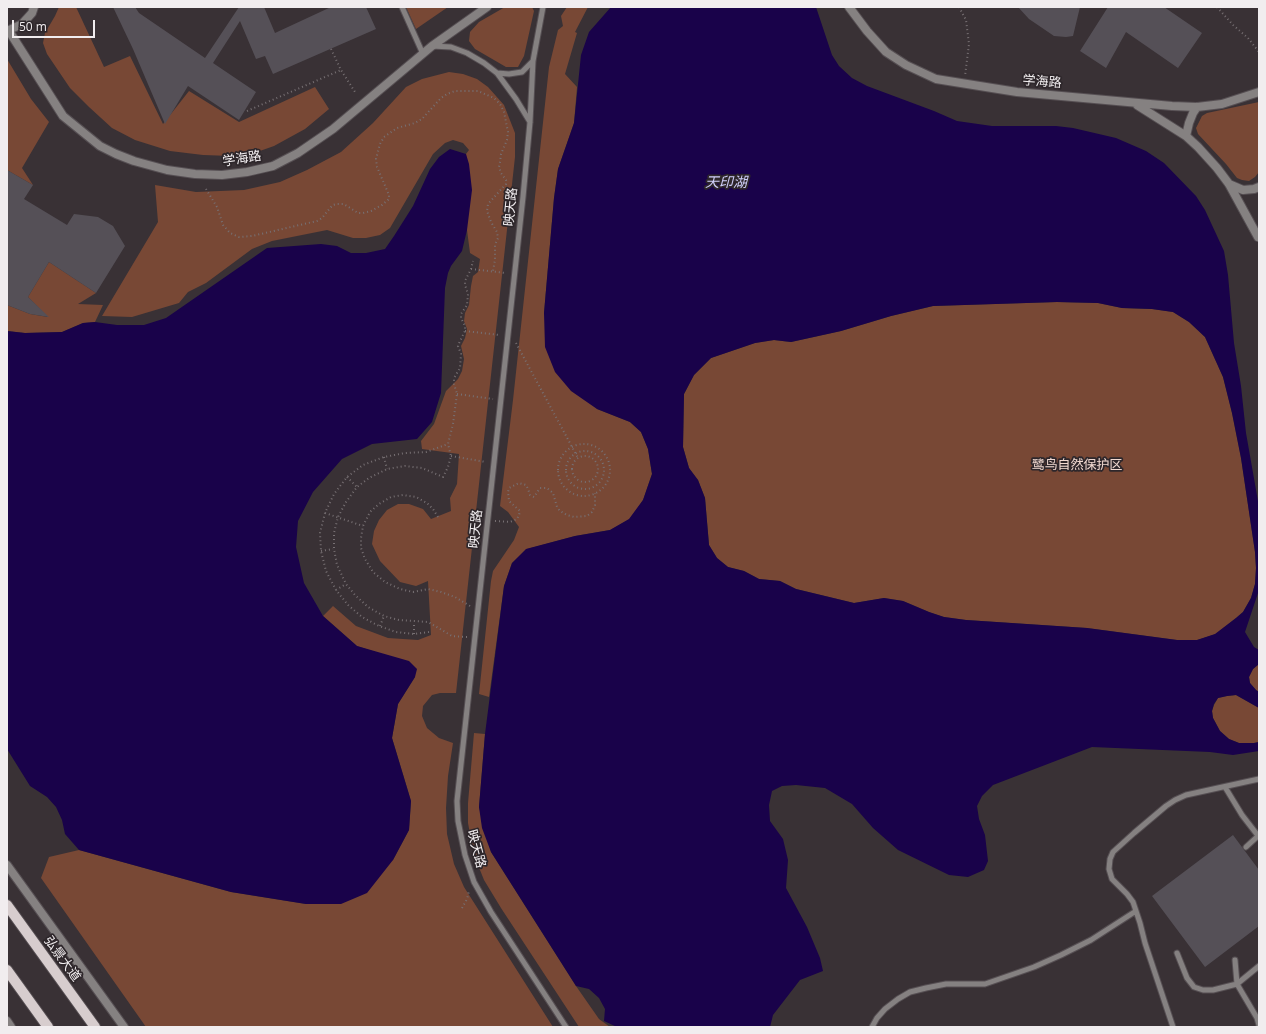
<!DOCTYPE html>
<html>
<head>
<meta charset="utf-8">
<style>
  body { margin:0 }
  #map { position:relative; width:1266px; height:1034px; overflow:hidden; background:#393135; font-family:"Open Sans",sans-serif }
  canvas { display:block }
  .frame { position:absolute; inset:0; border:8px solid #f1edef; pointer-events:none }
  .scale { position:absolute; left:12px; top:20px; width:83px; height:18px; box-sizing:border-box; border:2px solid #f1edef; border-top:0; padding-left:5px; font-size:12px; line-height:14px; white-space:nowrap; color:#f1edef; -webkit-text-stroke:3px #2e272b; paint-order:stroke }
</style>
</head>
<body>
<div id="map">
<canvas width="1266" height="1034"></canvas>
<div class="frame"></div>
<div class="scale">50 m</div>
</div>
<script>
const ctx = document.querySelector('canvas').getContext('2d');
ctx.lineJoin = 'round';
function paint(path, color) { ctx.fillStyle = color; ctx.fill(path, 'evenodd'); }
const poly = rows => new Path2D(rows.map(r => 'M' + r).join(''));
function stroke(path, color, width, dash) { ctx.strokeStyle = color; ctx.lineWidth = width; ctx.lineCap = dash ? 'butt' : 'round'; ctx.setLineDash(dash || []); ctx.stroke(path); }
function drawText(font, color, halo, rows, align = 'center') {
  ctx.font = font + ' "Open Sans","Noto Sans SC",sans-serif'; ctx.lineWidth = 3.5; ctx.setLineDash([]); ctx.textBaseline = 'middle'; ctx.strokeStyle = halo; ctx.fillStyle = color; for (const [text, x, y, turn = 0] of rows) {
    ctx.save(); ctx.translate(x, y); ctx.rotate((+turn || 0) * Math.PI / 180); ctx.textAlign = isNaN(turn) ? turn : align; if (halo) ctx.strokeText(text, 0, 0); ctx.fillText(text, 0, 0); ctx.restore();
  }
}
paint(poly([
  [59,7,76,7,104,67,130,56,163,124,189,91,239,122,315,87,329,109,305,129,274,146,257,152,231,156,203,155,170,151,135,140,112,128,89,107,70,88,47,54,43,43,45,33,55,16],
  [406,7,448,7,416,29],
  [505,7,532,7,534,11,524,56,518,67,506,67,475,49,469,41,470,32,479,22],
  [567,7,588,7,575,32,577,33,565,74,577,87,574,123,558,169,554,198,544,313,597,409,630,422,641,432,648,449,652,474,643,500,630,519,610,530,575,536,527,549,512,563,504,586,489,697,479,694,491,581,493,571,514,540,519,527,508,512,500,506,513,400,549,67,558,30,563,26,561,16],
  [7,59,31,99,49,122,22,168,33,185,7,170],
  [449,72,463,74,477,79,488,87,504,105,515,133,515,157,456,693,440,693,432,695,423,706,422,716,427,728,439,738,453,743,448,776,446,808,447,834,454,864,464,887,553,1027,146,1027,41,878,49,857,79,850,231,892,306,904,393,860,409,830,411,801,392,738,398,704,415,677,381,654,357,646,323,616,333,606,356,626,388,638,418,640,431,635,428,581,416,586,400,582,380,561,372,544,374,531,379,520,387,510,398,504,409,504,423,509,431,519,451,511,450,498,457,484,459,454,422,449,421,441,434,424,446,391,458,379,462,371,464,359,461,346,465,338,467,329,464,321,465,313,469,305,471,286,473,276,478,272,480,259,470,253,467,230,466,154,469,150,463,143,453,140,445,143,433,154,390,228,380,235,366,238,353,238,327,230,272,241,252,249,206,283,188,292,179,303,132,317,102,316,158,222,155,185,196,192,244,190,280,182,307,170,341,152,373,123,406,87,422,79],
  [1259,102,1259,172,1255,177,1249,181,1242,180,1237,178,1226,164,1198,134,1196,128,1202,116,1207,113],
  [49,262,96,293,78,304,103,305,95,322,83,323,62,332,25,333,7,331,7,305,30,314,48,317,28,297],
  [1057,302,1098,303,1122,308,1152,309,1173,312,1189,322,1205,337,1223,377,1232,413,1241,458,1255,552,1256,568,1255,584,1251,598,1243,612,1236,618,1216,634,1197,640,1177,640,1087,628,966,620,944,617,929,612,903,601,884,598,854,603,796,589,780,581,759,579,744,571,728,567,717,558,709,545,705,498,698,480,689,468,683,447,684,394,694,375,711,358,755,343,774,340,791,342,841,331,891,316,933,306],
  [1259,664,1259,692,1256,690,1250,683,1249,677,1253,669],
  [1236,695,1259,708,1259,742,1254,743,1239,743,1229,739,1220,731,1213,718,1212,711,1214,705,1218,698,1227,696],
  [474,733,485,734,479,807,491,852,576,986,599,1019,610,1027,579,1027,501,908,484,880,474,855,468,823,468,803]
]), '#784835');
paint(poly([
  [611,7,816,7,832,55,839,66,852,78,867,86,934,111,957,121,992,126,1056,126,1073,128,1116,138,1146,151,1164,163,1196,196,1205,210,1224,251,1228,275,1234,343,1241,386,1246,433,1259,507,1259,590,1245,632,1254,647,1259,650,1259,664,1253,669,1249,677,1250,683,1256,690,1259,692,1259,708,1236,695,1227,696,1218,698,1214,704,1212,711,1213,718,1220,731,1229,739,1239,743,1254,743,1259,742,1259,751,1233,755,1210,752,1092,747,993,785,982,796,977,806,979,819,985,835,988,861,984,870,968,877,949,875,898,850,873,828,852,804,825,788,796,785,782,786,772,791,769,805,770,821,783,839,788,860,786,888,807,927,820,958,823,971,800,980,773,1015,770,1027,617,1027,604,1021,605,1009,599,998,589,989,576,986,491,852,482,828,479,807,485,734,504,586,512,563,526,549,575,536,610,530,629,519,643,500,652,474,648,449,641,432,630,422,597,409,571,391,555,372,545,347,544,313,554,198,558,169,574,123,581,55,589,32],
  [1057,302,1098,303,1122,308,1152,309,1173,312,1189,322,1205,337,1223,377,1232,413,1241,458,1255,552,1256,568,1255,584,1251,598,1243,612,1236,618,1215,634,1197,640,1177,640,1087,628,966,620,944,617,929,612,903,601,884,598,854,603,796,589,780,581,759,579,744,571,728,567,717,558,709,545,705,498,698,480,689,468,683,447,684,394,694,375,711,358,755,343,774,340,791,342,841,331,891,316,933,306],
  [450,149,466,154,469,164,472,190,467,230,462,251,451,266,448,273,445,288,441,393,432,422,417,439,372,444,342,459,313,492,298,521,296,547,304,583,323,616,357,646,409,661,417,669,415,677,398,704,392,738,411,801,409,830,393,860,367,893,341,904,306,904,231,892,79,850,65,834,62,820,56,807,47,797,30,786,7,749,7,331,25,333,62,332,83,323,95,322,117,325,144,325,166,318,267,248,321,244,337,246,351,253,366,253,385,249,394,236,413,206,430,169,439,157]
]), '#19024a');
paint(poly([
  [113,7,135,7,139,13,205,58,239,7,264,7,275,33,331,7,366,7,376,29,273,74,265,56,256,59,240,21,213,63,256,92,239,120,188,86,165,124,133,49],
  [1018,7,1080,7,1073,36,1066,37,1054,36,1029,19],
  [1108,7,1164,7,1202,33,1178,68,1126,32,1106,68,1080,51],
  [7,170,33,185,24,199,67,225,74,214,98,217,113,226,125,246,96,293,49,262,28,297,49,317,30,314,7,305],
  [1233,835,1259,870,1259,926,1205,967,1152,896]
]), '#555057');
const service = poly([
  [402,7,423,54],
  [543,7,533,61,530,122,523,197,457,801,458,821,465,855,474,882,491,912,566,1027],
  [432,46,451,47,467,53,484,63,497,73,516,99,530,122],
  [497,73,509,74,522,72,533,61],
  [1225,787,1242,815,1259,837],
  [1246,847,1258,836],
  [1177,953,1187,978,1194,987,1203,990,1213,990,1237,984,1259,966],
  [1235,960,1237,984,1257,1018,1259,1025],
  [872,1027,877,1018,885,1009,898,999,910,992,926,988,946,984,985,984,1034,967,1061,955,1091,940,1136,911],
  [1173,1027,1145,943,1140,923,1133,902,1127,894,1112,879,1109,869,1110,859,1113,852,1134,833,1166,806,1175,800,1186,795,1259,779]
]);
const minor = poly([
  [849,7,867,31,886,52,906,65,936,79,1017,92,1172,106,1197,107,1222,104,1259,92],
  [7,31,22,24,32,13,34,7],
  [9,31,63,116,100,146,116,154,134,161,167,170,195,174,222,175,247,172,273,166,298,153,333,129,432,46,487,7],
  [1137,105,1186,136,1198,147,1217,168,1229,184,1258,237],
  [1186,136,1189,123,1193,113,1197,107],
  [1229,184,1243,190,1254,189,1259,187]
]);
const tertiary = poly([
  [7,865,124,1027],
  [7,1021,11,1027]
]);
const primary = poly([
  [7,905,95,1027],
  [7,970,48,1027]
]);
stroke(service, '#564f53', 7);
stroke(minor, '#564f53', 10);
stroke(tertiary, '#564f53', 10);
stroke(primary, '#564f53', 12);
stroke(poly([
  [959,7,966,20,969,44,965,76],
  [1217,7,1233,25,1248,38,1259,52],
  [331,49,341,70,355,92],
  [247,111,341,70],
  [206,189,217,207,223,225,230,233,239,237,252,236,317,221,322,218,330,208,333,205,337,204,343,204,347,206,358,213,363,213,371,211,382,205,389,199,389,195,377,167,376,159,380,144,384,137,397,128,415,123,422,119,441,98,447,94,455,91,478,91,494,98,500,104,504,112,508,132,507,140,501,154,500,162,499,167,501,173,506,180,506,184,488,204,487,211,491,222,497,232,498,238,495,245,495,260,493,271],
  [471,269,506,273],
  [465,331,500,335],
  [516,343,578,458],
  [457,394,493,399],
  '558 470a26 26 0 1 1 52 0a26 26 0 1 1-52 0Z',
  '566 470a19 19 0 1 1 38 0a19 19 0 1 1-38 0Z',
  '572 469a13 13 0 1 1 26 0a13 13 0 1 1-26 0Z',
  [451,456,486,462],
  [384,457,387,469],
  [347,477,357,487],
  [325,513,363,526],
  [438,517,433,509,427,503,416,497,403,495,391,497,379,504,370,512,363,526,361,538,361,548,365,559,373,572,385,582,400,589,413,592,428,589,441,592,455,597,470,606],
  [495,521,510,522,517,519,519,515,520,511,509,501,508,492,509,488,519,483,526,485,528,489,530,495,534,497,540,488,547,488,553,493,557,507,560,511,567,515,574,517,587,516,592,512,595,505,595,493],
  [321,551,333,549],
  [336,590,346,584],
  [380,626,384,616],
  [429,632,414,634,396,632,379,626,362,617,348,605,336,590,326,571,321,551,320,533,325,513,334,494,347,477,363,465,384,457,405,453,426,452,448,444],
  [414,634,414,622],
  [467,637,452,636,428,622,399,620,384,616,368,607,355,595,346,584,337,565,334,549,334,533,338,517,346,502,357,487,369,478,387,469,405,466,422,468,443,477,448,467,451,456,448,444,453,424,457,394,454,384,454,378,460,368,461,354,458,346,460,341,465,331,465,326,461,318,461,314,467,305,468,294,465,285,465,281,471,269,473,261],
  [462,908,467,899,469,891]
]), '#777073', 2, [1, 3]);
stroke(service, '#858181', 5);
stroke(minor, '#858181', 8);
stroke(tertiary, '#858181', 8);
stroke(primary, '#d7cdce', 10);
drawText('13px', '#f1edef', '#2e272b', [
  ["学海路",1042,82,4],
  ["学海路",242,159,-9],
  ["映天路",511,207,-84],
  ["映天路",476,529,-84],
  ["映天路",476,849,75],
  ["弘景大道",62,959,54]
]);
drawText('13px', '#f2dad1', '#2e272b', [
  ["鹭鸟自然保护区",1077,465]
]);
drawText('italic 14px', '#cfcef9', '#2e272b', [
  ["天印湖",726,183]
]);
</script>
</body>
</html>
